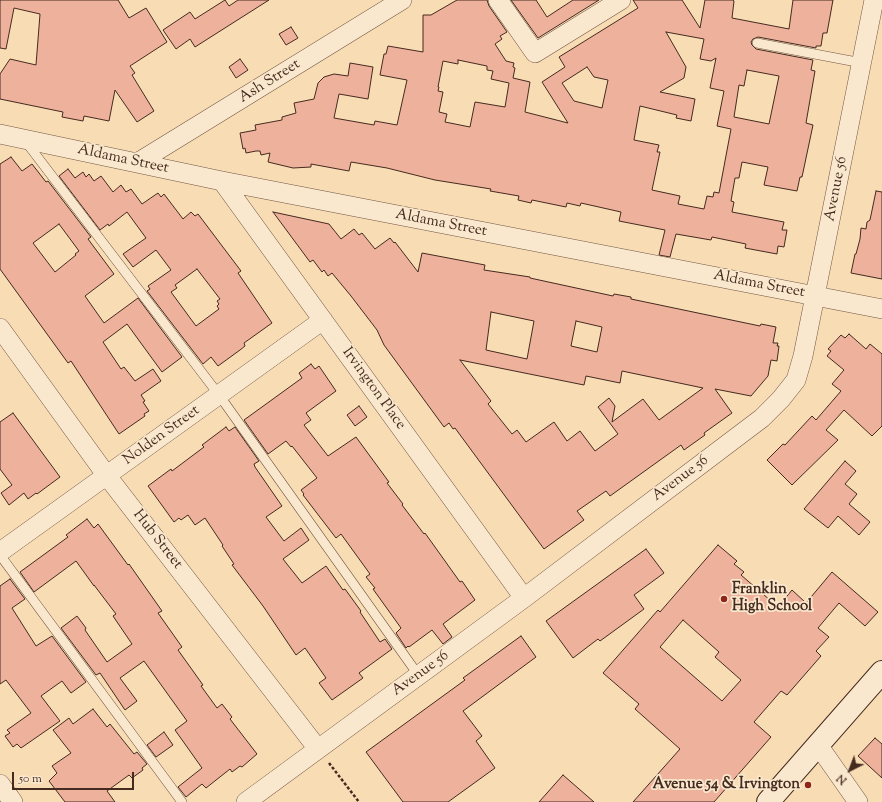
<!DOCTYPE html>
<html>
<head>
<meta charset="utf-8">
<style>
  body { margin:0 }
  #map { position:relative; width:882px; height:802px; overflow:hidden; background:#f8dcb4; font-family:"Sorts Mill Goudy",serif }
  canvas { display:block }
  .north { position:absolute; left:830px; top:750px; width:40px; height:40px; -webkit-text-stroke:3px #fae8ce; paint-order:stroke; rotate:222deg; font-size:11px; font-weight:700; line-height:16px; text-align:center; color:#442a1f }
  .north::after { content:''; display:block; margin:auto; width:14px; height:18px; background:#442a1f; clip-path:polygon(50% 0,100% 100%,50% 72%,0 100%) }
  .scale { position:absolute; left:12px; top:772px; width:122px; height:18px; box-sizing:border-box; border:2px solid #442a1f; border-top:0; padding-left:5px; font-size:12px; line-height:14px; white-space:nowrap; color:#442a1f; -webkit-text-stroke:3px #fae8ce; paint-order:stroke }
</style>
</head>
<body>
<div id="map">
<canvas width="882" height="802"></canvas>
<div class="north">N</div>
<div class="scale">50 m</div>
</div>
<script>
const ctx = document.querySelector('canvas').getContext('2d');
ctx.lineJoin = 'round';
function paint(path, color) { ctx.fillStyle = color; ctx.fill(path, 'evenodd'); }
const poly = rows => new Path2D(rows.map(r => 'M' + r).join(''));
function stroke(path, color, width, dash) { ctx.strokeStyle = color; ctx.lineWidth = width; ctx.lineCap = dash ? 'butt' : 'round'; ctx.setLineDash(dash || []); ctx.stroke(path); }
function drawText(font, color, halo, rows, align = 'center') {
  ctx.font = font + ' "Sorts Mill Goudy",serif'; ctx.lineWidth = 3.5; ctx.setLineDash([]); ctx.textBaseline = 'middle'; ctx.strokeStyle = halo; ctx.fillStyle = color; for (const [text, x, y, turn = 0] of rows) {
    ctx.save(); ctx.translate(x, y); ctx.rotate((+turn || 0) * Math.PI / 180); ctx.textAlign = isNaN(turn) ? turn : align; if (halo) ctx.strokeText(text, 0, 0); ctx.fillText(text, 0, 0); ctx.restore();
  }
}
const building = poly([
  [0,0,118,0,129,18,146,8,167,42,130,66,135,73,132,75,154,111,137,122,115,90,109,121,84,116,83,121,62,117,63,112,0,99,0,74,10,59,36,65,40,14,14,8,6,49,0,48,0,0],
  [225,0,229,6,238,0,269,0,195,47,190,39,176,49,163,30,190,12,195,19,225,0],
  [457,0,487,0,489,6,507,32,500,36,502,39,495,44,506,61,514,63,513,67,515,68,513,78,530,82,525,112,568,123,542,82,565,67,559,57,638,8,633,0,682,0,700,28,705,0,733,0,734,1,732,18,789,29,793,0,833,0,827,33,823,33,821,46,816,46,816,48,758,37,753,39,751,42,752,45,756,49,813,60,811,70,815,71,806,123,813,125,802,177,800,177,797,191,764,185,768,167,742,162,739,178,735,178,731,201,734,202,732,212,784,222,782,230,787,230,784,247,778,246,777,254,745,248,746,244,712,237,711,240,676,234,670,257,659,255,665,230,619,221,621,212,581,203,580,206,567,203,566,207,532,200,531,203,518,200,519,196,490,191,491,189,435,180,387,168,351,162,349,171,311,164,311,167,293,168,268,162,270,153,261,155,260,151,256,151,246,153,245,148,243,149,240,133,256,130,255,125,282,120,282,117,296,113,294,103,314,99,318,83,324,77,334,74,348,76,350,63,373,67,368,99,339,94,334,118,374,125,375,121,397,125,407,80,380,75,384,54,386,54,388,46,423,52,423,15,431,15,457,0],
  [666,32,704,39,700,59,711,61,716,58,710,88,724,91,717,126,731,129,719,193,714,192,713,197,707,196,704,209,678,204,680,196,652,190,660,152,657,152,659,145,634,140,640,106,677,115,676,118,691,121,695,99,660,92,684,78,686,67,666,32],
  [458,60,487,66,487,70,493,71,491,79,509,83,505,107,475,102,470,127,445,122,447,114,439,112,443,92,438,91,439,87,438,87,443,61,458,64,458,60],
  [587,67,594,77,608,80,602,108,574,101,562,83,587,67],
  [747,70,779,76,769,124,734,117,739,85,744,86,747,70],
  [511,0,536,0,547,17,573,0,599,0,538,38,511,0],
  [291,27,298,38,286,45,279,34,291,27],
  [240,59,248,70,236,78,229,67,240,59],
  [11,157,22,171,32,164,46,182,48,181,91,237,88,239,114,274,85,296,104,323,138,298,182,357,162,372,127,324,103,342,121,369,124,367,135,381,153,369,161,381,141,395,145,401,143,402,149,411,144,414,145,416,119,434,71,361,68,363,0,269,0,164,11,157],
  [59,224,79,251,75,254,76,255,55,272,33,243,59,224],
  [68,169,75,178,83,172,86,177,89,174,94,181,101,176,113,192,121,185,126,192,131,189,142,204,158,193,161,197,164,194,183,219,191,212,195,216,198,214,241,271,238,273,272,323,244,343,245,346,240,350,218,366,211,357,203,364,147,291,150,289,148,286,171,270,156,250,133,267,123,254,146,238,127,212,109,226,108,224,100,230,59,176,68,169],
  [197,269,220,299,217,301,219,304,217,306,219,309,196,326,171,292,177,288,175,285,197,269],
  [876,191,882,192,882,279,851,273,855,254,856,254,860,239,861,228,866,229,867,222,870,220,876,191],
  [273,212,329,224,341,239,354,229,359,235,362,233,375,249,390,238,394,243,395,242,418,272,422,253,485,265,484,270,530,277,530,278,613,296,614,294,631,297,631,299,760,326,761,324,776,327,773,343,778,343,777,346,779,346,777,361,771,360,768,376,751,396,715,389,732,413,704,433,705,435,684,450,681,445,610,496,606,491,577,511,584,520,544,549,455,428,453,429,449,423,444,427,384,345,377,330,351,296,332,273,328,276,324,270,322,272,313,260,310,262,273,212],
  [491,312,534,321,527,359,486,350,491,312],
  [576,321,602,327,597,352,571,346,576,321],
  [460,360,584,385,586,376,620,383,622,371,703,388,659,420,643,399,612,422,615,406,609,398,598,407,618,434,595,451,580,431,567,441,554,422,526,442,517,430,512,434,488,404,491,401,460,360],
  [849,334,866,349,870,344,882,354,882,426,872,436,844,410,826,430,838,440,792,485,767,460,783,444,785,445,812,416,816,420,841,391,832,384,844,370,827,356,831,351,828,349,841,335,845,338,849,334],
  [311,364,315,369,319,366,336,391,306,413,311,420,304,425,328,456,356,437,389,482,387,483,403,504,402,505,424,534,425,533,460,582,462,581,475,600,443,624,452,637,443,644,432,630,409,647,408,646,406,648,396,633,401,628,373,589,375,588,366,577,370,574,341,534,336,538,303,495,304,494,301,490,317,478,292,446,291,447,286,441,268,454,244,420,302,378,299,373,311,364],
  [359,406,367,417,355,426,347,415,359,406],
  [13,413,60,477,37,494,36,493,28,499,24,493,9,505,1,493,12,485,0,469,0,422,13,413],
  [226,427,229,431,235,427,259,461,254,464,255,467,282,506,266,517,284,541,301,528,309,540,283,559,302,583,326,566,343,590,345,589,361,611,360,612,380,642,385,639,392,649,359,673,363,678,332,700,319,683,326,678,305,648,296,655,263,606,232,565,234,564,222,546,223,545,205,518,195,525,188,515,181,520,179,518,174,522,148,486,171,469,172,471,204,447,202,445,226,427],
  [845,461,856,471,845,484,857,494,849,504,870,522,859,535,838,516,828,528,804,509,845,461],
  [87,519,94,528,98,524,128,565,129,564,162,611,158,613,182,647,178,650,203,685,201,686,217,708,222,704,232,717,230,719,257,754,242,767,240,766,232,772,230,769,206,788,202,784,186,797,178,787,202,768,175,730,187,721,144,661,120,678,137,701,125,710,100,673,96,675,61,628,77,616,86,628,85,630,107,662,132,644,113,616,116,614,94,585,94,586,76,561,34,592,20,572,68,537,66,535,87,519],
  [718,545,737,561,734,564,744,572,741,575,778,607,792,590,806,603,832,572,878,612,865,626,839,603,818,628,829,637,816,651,821,656,787,695,781,691,754,722,771,737,714,802,633,802,680,749,635,709,639,704,603,673,658,610,660,612,718,545],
  [683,620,719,652,715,657,741,680,722,701,660,647,683,620],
  [646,549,664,573,634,595,644,609,600,641,598,639,573,658,546,621,646,549],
  [10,579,25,599,12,608,36,646,52,636,86,682,71,693,62,681,41,696,60,721,21,748,17,744,13,747,5,736,10,733,7,730,31,713,6,680,0,684,0,586,10,579],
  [521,636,536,657,463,711,482,736,476,741,495,768,448,802,403,802,366,752,465,680,463,678,521,636],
  [93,709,107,727,110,724,134,754,137,752,147,764,142,768,143,770,132,778,129,775,107,791,115,802,65,802,49,781,57,773,52,766,71,753,53,730,69,718,73,724,93,709],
  [164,732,173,745,156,757,147,745,164,732],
  [875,738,882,744,882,778,858,756,875,738],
  [563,775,594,802,539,802,563,775]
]);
paint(building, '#eeb19c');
stroke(building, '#442a1f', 1);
const lane = poly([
  [757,43,862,63],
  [26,142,219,395,419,676],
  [0,555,182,802]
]);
const street = poly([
  [498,0,535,53,621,0],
  [0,134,222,181,882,309],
  [137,163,402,0],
  [222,181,524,598],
  [0,328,107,476,318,749],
  [0,552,323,320],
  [818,745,858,802],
  [0,784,13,802],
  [246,802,524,598,762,418,781,399,796,380,803,356,874,0]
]);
const secondary = poly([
  [768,802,882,672]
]);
stroke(lane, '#715644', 10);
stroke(street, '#715644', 20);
stroke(secondary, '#442a1f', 24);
stroke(poly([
  [329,763,359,802]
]), '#442a1f', 2.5, [3, 2]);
stroke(lane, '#fae8ce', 9);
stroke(street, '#fae8ce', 19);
stroke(secondary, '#fae8ce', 22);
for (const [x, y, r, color] of [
  [724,599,4,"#8f2418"],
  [808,785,4,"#8f2418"]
]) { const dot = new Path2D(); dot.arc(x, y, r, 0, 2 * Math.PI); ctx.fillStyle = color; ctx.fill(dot); stroke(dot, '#fae8ce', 1.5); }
drawText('15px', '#442a1f', '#fae8ce', [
  ["Ash Street",270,82,-32],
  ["Aldama Street",123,160,12],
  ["Avenue 56",837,189,-79],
  ["Aldama Street",441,224,11],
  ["Aldama Street",759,285,11],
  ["Irvington Place",373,389,54],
  ["Nolden Street",162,436,-36],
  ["Avenue 56",681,479,-37],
  ["Hub Street",157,540,52],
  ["Avenue 56",421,674,-36]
]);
drawText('bold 15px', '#442a1f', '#fae8ce', [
  ["Franklin",732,590],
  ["High School",732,607],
  ["Avenue 54 & Irvington",800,785,"right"]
], 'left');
</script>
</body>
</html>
